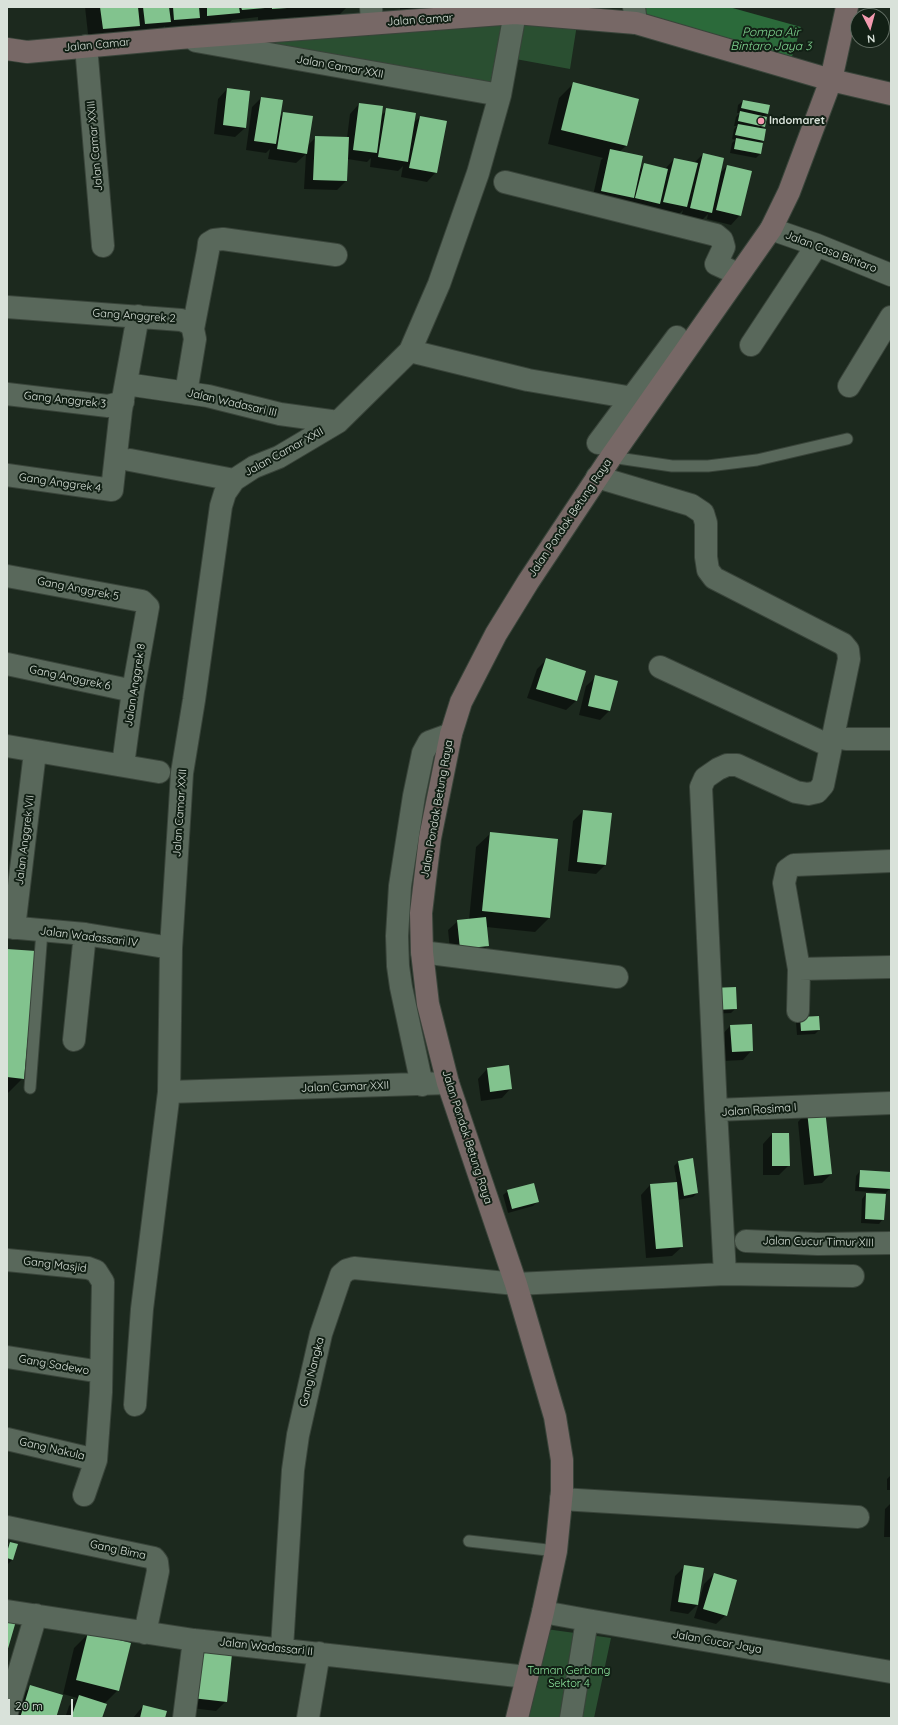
<!DOCTYPE html>
<html>
<head>
<meta charset="utf-8">
<style>
  body { margin:0 }
  #map { position:relative; width:898px; height:1725px; overflow:hidden; background:#1c291e; font-family:Quicksand,sans-serif }
  canvas { display:block }
  .frame { position:absolute; inset:0; border:8px solid #d9e2da; pointer-events:none }
  .north { position:absolute; left:850px; top:8px; width:40px; height:40px; box-sizing:border-box; background:#122015; border:1px solid #626e64; border-radius:50%; rotate:174deg; font-size:11px; font-weight:700; line-height:16px; text-align:center; color:#d9e2da }
  .north::after { content:''; display:block; margin:auto; width:14px; height:18px; background:#f29aaf; clip-path:polygon(50% 0,100% 100%,50% 72%,0 100%) }
  .scale { position:absolute; left:8px; top:1699px; width:65px; height:18px; box-sizing:border-box; border:2px solid #d9e2da; border-top:0; padding-left:5px; font-size:12px; line-height:14px; white-space:nowrap; color:#d9e2da; -webkit-text-stroke:3px #122015; paint-order:stroke }
</style>
</head>
<body>
<div id="map">
<canvas width="898" height="1725"></canvas>
<div class="frame"></div>
<div class="north">N</div>
<div class="scale">20 m</div>
</div>
<script>
const ctx = document.querySelector('canvas').getContext('2d');
ctx.lineJoin = 'round';
function paint(path, color) { ctx.fillStyle = color; ctx.fill(path, 'evenodd'); }
const poly = rows => new Path2D(rows.map(r => 'M' + r).join(''));
function stroke(path, color, width, dash) { ctx.strokeStyle = color; ctx.lineWidth = width; ctx.lineCap = dash ? 'butt' : 'round'; ctx.setLineDash(dash || []); ctx.stroke(path); }
function drawText(font, color, halo, rows, align = 'center') {
  ctx.font = font + ' Quicksand,sans-serif'; ctx.lineWidth = 4; ctx.setLineDash([]); ctx.textBaseline = 'middle'; ctx.strokeStyle = halo; ctx.fillStyle = color; for (const [text, x, y, turn = 0] of rows) {
    ctx.save(); ctx.translate(x, y); ctx.rotate((+turn || 0) * Math.PI / 180); ctx.textAlign = isNaN(turn) ? turn : align; if (halo) ctx.strokeText(text, 0, 0); ctx.fillText(text, 0, 0); ctx.restore();
  }
}
paint(poly([
  [515,13,578,18,570,69,510,58],
  [513,14,496,90,186,38],
  [546,1629,611,1638,594,1718,527,1718]
]), '#2a4f31');
paint(poly([
  [638,7,729,7,801,27,790,63,639,20]
]), '#2b6a3a');
paint(poly([
  [85,7,347,7,340,14,295,19,295,17,292,20,258,23,258,17,232,20,225,27,194,30,193,24,190,27,165,29,165,26,160,31,135,33,135,29,124,39,89,43],
  [400,7,436,7,400,11],
  [574,83,626,146,619,152,639,170,645,164,665,169,674,159,694,163,703,154,719,174,727,166,740,215,731,225,707,219,708,214,701,221,681,217,683,210,677,216,655,211,656,207,649,213,592,200,601,160,603,158,548,144,559,98],
  [227,89,245,128,235,137,214,134,218,99],
  [261,98,279,117,284,113,307,146,316,137,347,138,350,114,359,104,381,116,387,110,413,123,420,117,436,172,427,182,401,177,403,166,398,171,370,167,371,158,367,162,347,159,346,181,337,190,304,189,306,154,296,163,268,159,270,149,266,153,246,150,252,107],
  [743,101,767,114,764,117,764,126,761,129,763,140,760,143,760,154,756,158,730,153,732,143,735,140,732,139,734,129,737,126,734,126,736,117,740,113,737,113,738,105],
  [546,660,585,671,576,701,566,710,527,698,537,669],
  [596,677,609,711,600,720,579,715,586,686],
  [583,811,606,864,596,874,568,871,573,821],
  [491,833,549,918,535,932,486,927,488,945,478,955,451,958,448,930,458,921,469,920,476,847],
  [7,950,23,1078,7,1094],
  [708,994,736,1008,731,1013,709,1014],
  [800,1018,819,1030,815,1034,797,1035,796,1022],
  [730,1026,752,1050,743,1060,723,1061,721,1036],
  [508,1066,511,1088,502,1098,481,1101,478,1079,487,1069],
  [807,1112,831,1174,822,1183,804,1185,798,1122],
  [772,1134,789,1165,779,1175,763,1175,763,1144],
  [678,1162,697,1193,693,1197,678,1200,682,1247,672,1256,646,1258,641,1195,650,1185,677,1183,674,1166],
  [860,1171,891,1173,890,1188,886,1193,855,1191,856,1176],
  [508,1191,537,1202,533,1206,508,1213,503,1195],
  [866,1194,883,1219,879,1224,861,1223,862,1199],
  [891,1475,891,1490,887,1490,887,1479],
  [891,1503,891,1537,884,1537,885,1509],
  [11,1543,17,1545,12,1560,8,1564,7,1546],
  [684,1567,698,1601,699,1601,704,1584,714,1574,726,1615,716,1624,694,1618,699,1603,688,1614,670,1611,675,1576],
  [88,1634,118,1690,104,1704,101,1718,65,1718,69,1706,77,1698,63,1694,74,1648],
  [231,1655,226,1701,216,1711,183,1707],
  [30,1687,55,1718,14,1718,21,1696],
  [143,1706,164,1718,133,1718]
]), '#0007');
paint(poly([
  [100,7,138,7,140,26,103,29],
  [143,7,169,7,171,22,145,24],
  [173,7,199,7,200,18,174,20],
  [207,7,239,7,240,13,207,16],
  [241,7,265,7,265,8,242,10],
  [272,7,287,7,287,8,272,9],
  [573,82,639,99,627,146,561,130],
  [227,88,250,91,246,128,223,125],
  [261,97,283,100,276,144,254,141],
  [743,100,770,105,768,114,741,108],
  [359,103,383,106,377,153,353,150],
  [386,108,416,113,408,162,378,157],
  [740,111,767,117,765,127,738,121],
  [283,112,313,116,307,154,277,149],
  [420,116,447,121,437,173,409,168],
  [738,124,766,129,764,141,735,135],
  [315,136,349,137,347,181,313,180],
  [736,138,763,143,761,154,734,149],
  [610,149,643,156,634,198,601,191],
  [703,153,724,158,712,213,690,208],
  [674,158,698,163,687,207,663,202],
  [644,163,668,169,660,204,635,198],
  [727,165,752,171,741,216,716,210],
  [546,658,586,671,577,701,536,689],
  [595,675,618,681,610,711,588,706],
  [583,810,612,813,606,865,577,862],
  [490,832,558,839,550,918,482,911],
  [486,917,489,946,460,949,457,920],
  [7,949,36,951,24,1079,7,1077],
  [736,987,737,1009,713,1010,712,988],
  [819,1016,820,1030,801,1031,800,1017],
  [752,1024,753,1051,732,1052,730,1025],
  [509,1065,512,1089,490,1092,487,1068],
  [825,1109,832,1174,814,1176,807,1111],
  [772,1133,789,1133,790,1166,772,1166],
  [693,1158,698,1193,684,1196,678,1161],
  [860,1170,891,1172,891,1189,859,1187],
  [677,1182,683,1247,656,1249,650,1184],
  [534,1183,539,1202,512,1209,507,1190],
  [866,1193,886,1194,884,1220,865,1219],
  [10,1542,18,1544,13,1560,7,1558,7,1552],
  [684,1565,704,1568,698,1605,678,1602],
  [714,1573,737,1580,727,1616,703,1609],
  [7,1618,16,1621,7,1652],
  [88,1632,131,1643,119,1691,76,1680],
  [197,1651,232,1654,227,1702,192,1698],
  [30,1685,63,1695,56,1718,20,1718],
  [79,1695,107,1704,102,1718,71,1718],
  [143,1705,167,1711,165,1718,140,1718]
]), '#82c38e');
const lane = poly([
  [611,457,672,466,708,466,757,460,847,439],
  [30,1088,42,931],
  [469,1541,556,1551]
]);
const street = poly([
  [371,7,372,23],
  [634,7,636,23],
  [196,41,500,95],
  [86,46,103,246],
  [505,182,716,235,722,240,724,247,716,264,738,274],
  [771,229,817,245,891,275],
  [7,307,181,320,189,323,193,329,195,339,186,393],
  [193,329,208,251,209,243,214,240,223,239,336,255],
  [751,345,817,245],
  [410,351,528,380,633,398],
  [126,384,208,396,280,414,338,422],
  [849,386,891,317],
  [7,394,108,406,123,402],
  [598,443,677,337],
  [130,460,234,480],
  [7,475,112,490,121,410,138,316],
  [597,477,691,505,703,513,706,523,706,557,708,570,714,578,843,644,848,650,849,659,823,785,817,792,808,794,796,792,737,765,727,765,718,769,705,778,701,787,716,1110],
  [7,576,142,601,148,607,133,691,123,765],
  [7,664,133,691],
  [660,667,830,746],
  [846,739,891,739],
  [7,746,159,772],
  [7,927,85,934,171,948],
  [14,928,35,752],
  [422,952,617,977],
  [799,969,891,967],
  [798,1011,799,969,784,883,787,870,794,865,891,861],
  [74,1040,85,934],
  [448,1083,169,1092,171,948,180,806,182,773,194,700,221,506,225,493,234,480,254,467,279,457,338,422,410,351,439,284,478,173,500,95,515,13,515,7],
  [422,1085,401,987,398,966,397,936,400,886,414,796,423,753,429,742,451,734],
  [746,1241,818,1244,891,1243],
  [7,1260,88,1268,96,1271,103,1282,101,1392,96,1460,84,1495],
  [725,1274,716,1110,891,1103],
  [7,1357,101,1372],
  [135,1405,142,1309,169,1092],
  [7,1439,96,1460],
  [561,1499,858,1517],
  [7,1527,154,1558,157,1562,158,1571,145,1633],
  [7,1611,194,1640,527,1677],
  [543,1612,587,1620,891,1672],
  [282,1648,293,1470,298,1435,321,1334,341,1275,347,1270,354,1268,516,1284,725,1274,853,1276],
  [7,1712,36,1615],
  [184,1718,194,1640],
  [308,1718,319,1653],
  [571,1718,587,1620]
]);
const secondary = poly([
  [7,49,27,52,180,38,515,13,636,23,831,80,891,94],
  [517,1718,543,1612,556,1551,562,1491,562,1460,555,1417,516,1284,448,1083,428,1004,422,952,421,913,430,838,451,734,461,702,496,634,528,582,611,457,771,229,789,192,831,80,847,7]
]);
stroke(lane, '#39443a', 13);
stroke(street, '#39443a', 24);
stroke(secondary, '#39443a', 24);
stroke(lane, '#59685b', 11);
stroke(street, '#59685b', 22);
stroke(secondary, '#776866', 22);
for (const [x, y, r, color] of [
  [761,121,4,"#f29aaf"]
]) { const dot = new Path2D(); dot.arc(x, y, r, 0, 2 * Math.PI); ctx.fillStyle = color; ctx.fill(dot); stroke(dot, '#122015', 1.5); }
drawText('11px', '#d9e2da', '#122015', [
  ["Jalan Camar",420,20,-4],
  ["Jalan Camar",97,45,-5],
  ["Jalan Camar XXII",340,67,10],
  ["Jalan Camar XXIII",95,146,-95],
  ["Jalan Casa Bintaro",831,252,21],
  ["Gang Anggrek 2",134,316,4],
  ["Gang Anggrek 3",65,400,6],
  ["Jalan Wadasari III",232,403,13],
  ["Jalan Camar XXII",284,452,-29],
  ["Gang Anggrek 4",60,483,8],
  ["Jalan Pondok Betung Raya",570,518,-56],
  ["Gang Anggrek 5",78,589,11],
  ["Gang Anggrek 6",70,678,12],
  ["Jalan Anggrek 8",135,685,-81],
  ["Jalan Pondok Betung Raya",437,809,-80],
  ["Jalan Camar XXII",180,813,-86],
  ["Jalan Anggrek VII",25,840,-83],
  ["Jalan Wadassari IV",89,937,7],
  ["Jalan Camar XXII",345,1087,-2],
  ["Jalan Rosima I",759,1110,-4],
  ["Jalan Pondok Betung Raya",467,1137,72],
  ["Jalan Cucur Timur XIII",818,1242,1],
  ["Gang Masjid",55,1265,7],
  ["Gang Sadewo",54,1365,10],
  ["Gang Nangka",312,1372,-76],
  ["Gang Nakula",52,1449,13],
  ["Gang Bima",118,1550,12],
  ["Jalan Cucor Jaya",717,1642,10],
  ["Jalan Wadassari II",266,1647,6]
]);
drawText('bold 11px', '#d9e2da', '#122015', [
  ["Indomaret",769,121]
], 'left');
drawText('11px', '#8de59e', '#122015', [
  ["Taman Gerbang",569,1671],
  ["Sektor 4",569,1684]
]);
drawText('italic 12px', '#83da94', '#122015', [
  ["Pompa Air",771,32],
  ["Bintaro Jaya 3",771,46]
]);
</script>
</body>
</html>
